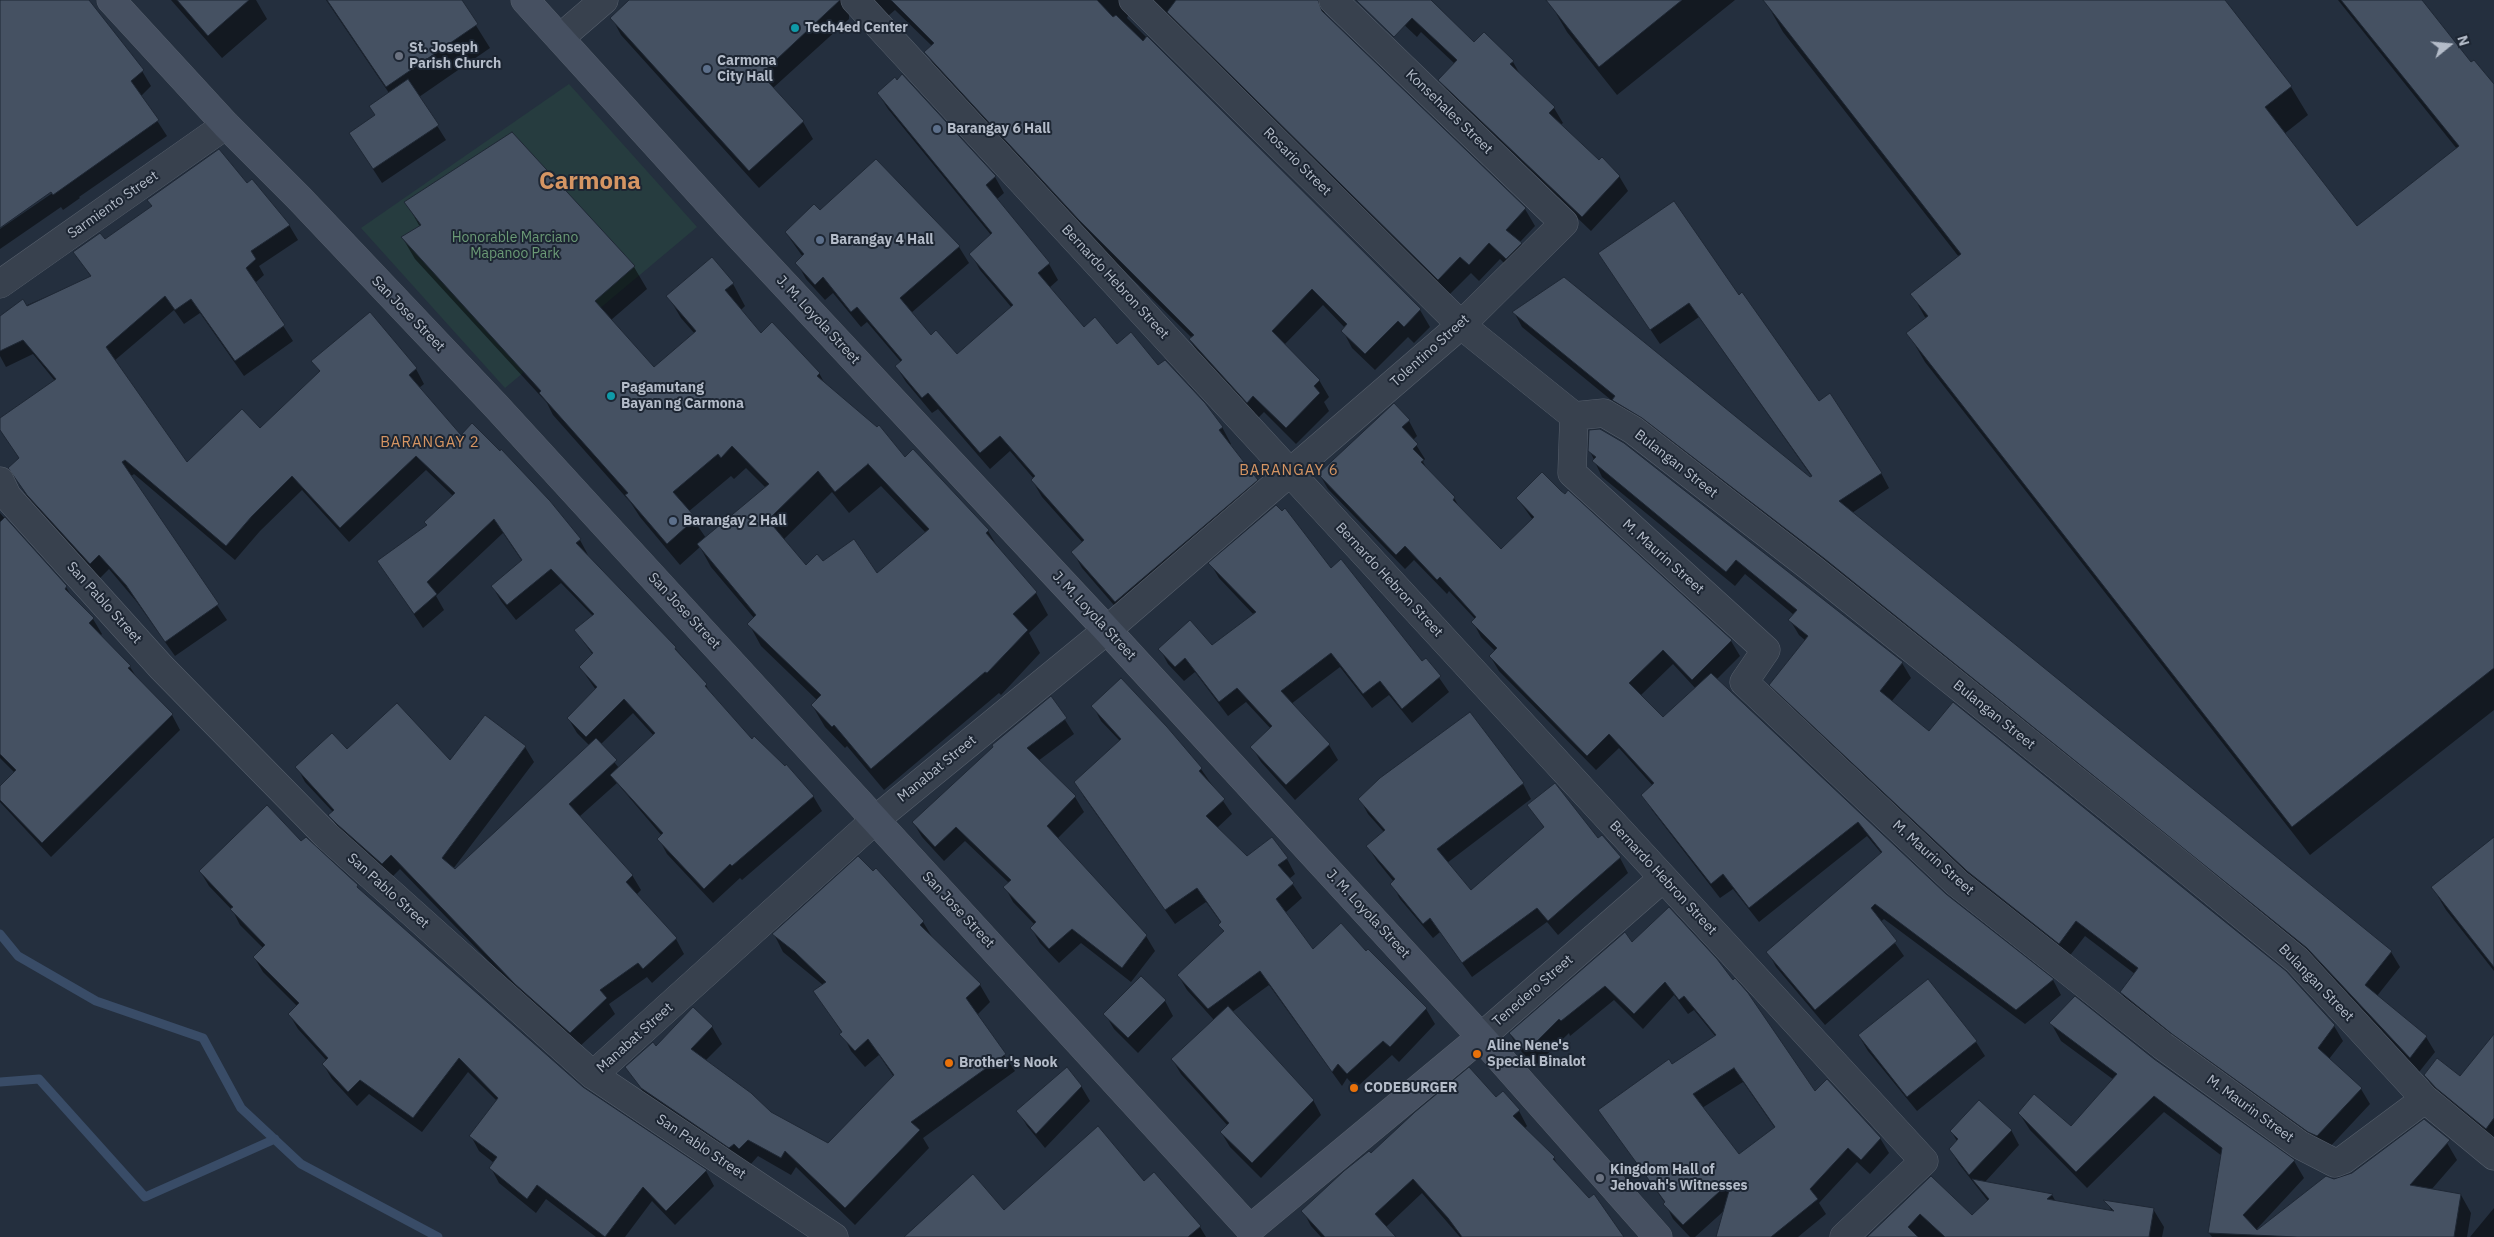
<!DOCTYPE html>
<html>
<head>
<meta charset="utf-8">
<style>
  body { margin:0 }
  #map { position:relative; width:2494px; height:1237px; overflow:hidden; background:#242f3e; font-family:"IBM Plex Sans",sans-serif }
  canvas { display:block }
  .north { position:absolute; left:2424px; top:20px; width:50px; height:50px; -webkit-text-stroke:4px #1d2633; paint-order:stroke; rotate:73deg; font-size:14px; font-weight:700; line-height:20px; text-align:center; color:#b4bcc9 }
  .north::after { content:''; display:block; margin:auto; width:18px; height:22px; background:#b4bcc9; clip-path:polygon(50% 0,100% 100%,50% 72%,0 100%) }
</style>
</head>
<body>
<div id="map">
<canvas width="2494" height="1237"></canvas>
<div class="north">N</div>
</div>
<script>
const ctx = document.querySelector('canvas').getContext('2d');
ctx.lineJoin = 'round';
function paint(path, color) { ctx.fillStyle = color; ctx.fill(path, 'evenodd'); }
const poly = rows => new Path2D(rows.map(r => 'M' + r).join(''));
function stroke(path, color, width, dash) { ctx.strokeStyle = color; ctx.lineWidth = width; ctx.lineCap = dash ? 'butt' : 'round'; ctx.setLineDash(dash || []); ctx.stroke(path); }
function drawText(font, color, halo, rows, align = 'center') {
  ctx.font = font + ' "IBM Plex Sans",sans-serif'; ctx.lineWidth = 4; ctx.setLineDash([]); ctx.textBaseline = 'middle'; ctx.strokeStyle = halo; ctx.fillStyle = color; for (const [text, x, y, turn = 0] of rows) {
    ctx.save(); ctx.translate(x, y); ctx.rotate((+turn || 0) * Math.PI / 180); ctx.textAlign = isNaN(turn) ? turn : align; if (halo) ctx.strokeText(text, 0, 0); ctx.fillText(text, 0, 0); ctx.restore();
  }
}
paint(poly([
  [569,84,697,227,505,388,361,228]
]), '#263c3f');
paint(poly([
  [0,0,81,0,142,71,151,86,141,96,167,136,79,197,80,198,63,210,61,207,0,249,0,229,57,190,55,188,0,226],
  [171,0,256,0,267,19,222,58],
  [326,0,460,0,490,48,419,97,446,140,382,183,350,134,376,116,389,93],
  [631,0,869,0,849,12,849,19,773,88,803,122,813,139,759,188,621,35,612,18],
  [871,0,1319,0,1327,18,1525,209,1535,226,1520,242,1531,260,1516,275,1500,259,1479,281,1471,273,1448,296,1132,6,1127,18,1420,310,1430,327,1414,343,1408,337,1375,370,1352,348,1343,331,1345,328,1323,305,1284,345,1319,380,1329,397,1324,402,1329,411,1296,444,1264,412,1257,419,1200,356,1190,340,1192,338,1089,236,936,69,926,52,932,46,895,10,888,16],
  [1378,0,1431,0,1474,44,1513,62,1521,76,1554,108,1563,123,1560,125,1599,162,1619,176,1628,191,1591,231,1449,95,1440,80,1455,64,1421,32,1417,37],
  [1554,0,1735,0,1617,95,1567,32,1550,3],
  [1771,0,2224,0,2291,87,2308,115,2284,134,2357,228,2457,149,2338,0,2421,0,2471,64,2494,86,2494,710,2310,855,1925,362,1908,333,1926,319,1912,294,1959,257,1783,32,1767,4],
  [878,93,995,177,1004,193,996,200,1049,264,1058,280,1049,288,1084,329,1158,367,1222,427,1231,444,1230,445,1257,480,1266,497,1125,618,1082,568,1073,552,1083,543,1042,497,1032,480,1034,479,1010,451,990,469,938,409,932,413,906,382,896,366,901,362,867,322,861,327,833,293,825,300,806,279,797,263,803,257,786,233,820,212,876,161,959,247,969,263,911,313,931,336,956,356,1012,308,980,270,971,254,991,235,888,109],
  [247,185,289,225,298,240,259,266,264,275,255,283,293,341,244,376,200,313,184,324,174,310,114,361,187,464,260,430,320,372,313,361,416,369,424,384,419,388,461,437,580,540,588,555,587,556,675,648,706,685,713,698,752,740,813,796,822,811,742,880,740,878,713,903,667,854,659,839,662,836,617,783,579,817,632,875,641,890,636,895,676,939,684,954,652,983,647,977,609,1004,615,1014,579,1047,525,999,400,869,391,878,339,830,330,815,333,812,305,782,297,767,347,751,450,762,485,717,525,747,534,762,453,869,455,871,590,746,577,733,568,718,596,690,580,667,593,655,576,631,593,616,561,583,516,620,501,601,492,586,522,561,503,533,436,596,444,610,423,628,378,561,428,526,426,523,453,496,426,470,349,542,302,490,260,531,235,560,134,474,130,477,227,620,175,656,136,601,109,569,99,579,30,502,10,468,20,459,0,429,0,420,55,381,33,354,6,367,0,356,0,317,91,277,75,252,104,241,152,207,148,200],
  [633,713,654,736,619,768,600,745],
  [406,202,634,267,647,289,611,320,654,369,695,334,681,318,668,296,733,284,745,306,741,310,761,334,819,373,825,384,905,458,913,451,988,531,999,549,1036,593,1048,615,1029,633,1040,653,1001,695,999,693,884,790,847,746,845,748,825,727,812,705,817,700,761,646,749,624,754,618,711,567,700,547,680,565,640,517,631,503,553,415,547,403,415,259,402,237,420,227],
  [746,468,766,488,706,538,688,512,731,476,734,479],
  [881,486,926,533,877,575,806,567,783,540,832,492,849,513],
  [1600,254,1739,297,1818,402,1881,473,1889,488,1852,513,2391,952,2400,967,2377,996,2426,1037,2435,1052,2419,1072,2317,963,1622,415,1616,404,1522,327,1514,312,1811,479,1812,477,1699,317,1660,344],
  [1409,421,1417,436,1413,440,1425,459,1423,462,1429,472,1454,498,1461,510,1501,551,1533,520,1517,498,1566,495,1568,492,1731,641,1740,656,1716,680,1945,895,2053,980,2061,995,2025,1024,1884,919,1880,922,1904,956,1825,1025,1776,967,1768,952,1882,854,1867,836,1759,922,1733,889,1720,898,1652,810,1643,795,1653,786,1619,748,1596,770,1499,671,1490,656,1495,651,1481,637,1473,622,1475,619,1449,591,1447,594,1414,560,1405,569,1328,489,1320,475],
  [1673,664,1696,689,1663,719,1640,696],
  [1590,451,1902,663,1911,678,1891,702,1930,733,2334,1026,2343,1041,2329,1059,2361,1089,2370,1104,2326,1151,2130,1007,2121,992,2135,974,2085,936,2068,958,1977,886,1780,700,1771,685,1806,641,1799,635,1790,620,1794,615,1745,574,1735,586,1602,477],
  [0,513,66,587,73,599,93,619,102,634,100,636,130,667,139,681,172,715,180,730,51,857,0,802,0,788,15,773,0,758],
  [1210,563,1330,569,1422,663,1426,659,1449,692,1412,723,1389,695,1372,708,1340,667,1291,704,1329,745,1338,760,1295,800,1261,762,1252,747,1271,729,1246,702,1228,716,1195,672,1184,681,1168,664,1160,649,1212,647,1254,615,1219,578],
  [1051,698,1074,734,1038,761,1075,797,1084,812,1057,839,1146,936,1155,951,1131,982,1081,943,1059,963,1040,943,1031,928,1035,925,1013,902,1005,887,1009,883,965,841,944,861,922,837,913,822],
  [1093,706,1201,769,1232,814,1217,828,1247,857,1287,859,1295,874,1289,879,1302,898,1285,913,1312,951,1366,953,1368,951,1426,1009,1435,1024,1399,1062,1392,1055,1356,1088,1347,1078,1342,1086,1269,985,1232,1012,1313,1100,1321,1115,1261,1178,1230,1147,1221,1132,1228,1126,1181,1074,1172,1059,1214,1020,1187,990,1178,975,1224,932,1220,925,1222,924,1206,902,1175,924,1084,797,1076,782,1120,741,1101,721],
  [1523,784,1531,799,1447,863,1470,892,1544,828,1529,805,1598,840,1620,858,1628,873,1558,935,1547,922,1472,977,1440,932,1433,938,1400,899,1392,884,1394,882,1377,861,1368,847,1384,832,1368,814,1360,799],
  [306,839,357,886,361,893,582,1088,706,1171,714,1186,675,1225,652,1201,625,1237,596,1237,546,1199,536,1213,499,1183,491,1168,494,1163,479,1151,471,1136,497,1101,468,1072,422,1132,369,1094,357,1106,332,1079,323,1064,327,1061,298,1029,289,1014,297,1006,263,972,254,957,263,948,240,925,233,911,209,886,200,871,301,843],
  [2494,839,2494,971,2446,910,2433,888],
  [923,922,934,940,980,985,990,1002,977,1015,1015,1071,923,1138,929,1148,855,1225,796,1167,791,1175,758,1156,750,1165,744,1160,740,1164,652,1106,627,1067,655,1048,712,1027,722,1044,705,1061,770,1113,828,1145,894,1077,879,1055,865,1067,851,1051,842,1033,815,991,823,985,783,952,774,934],
  [1632,944,1815,1093,1880,1138,1889,1153,1870,1174,1857,1162,1819,1203,1826,1214,1798,1237,1718,1237,1726,1209,1695,1237,1690,1237,1673,1219,1665,1203,1600,1110,1716,1037,1694,1010,1688,1014,1674,995,1643,1029,1614,1000,1570,1036,1569,1033,1535,1066,1519,1049,1510,1034],
  [1743,1082,1775,1128,1739,1156,1702,1108],
  [1165,1001,1173,1016,1138,1053,1114,1029,1105,1014],
  [2051,1023,2153,1060,2294,1161,2304,1178,2254,1232,2335,1180,2447,1143,2457,1160,2431,1190,2461,1195,2471,1213,2467,1237,2212,1237,2209,1233,2222,1156,2164,1112,2087,1188,2030,1130,2019,1113,2071,1128,2114,1080,2061,1041],
  [1859,1036,1976,1042,1985,1056,1917,1111,1868,1051],
  [2494,1037,2494,1141,2434,1090,2425,1075,2460,1078],
  [1081,1086,1090,1101,1045,1148,1027,1126,1018,1111],
  [1496,1099,1519,1111,1527,1126,1524,1129,1554,1158,1559,1167,1623,1237,1460,1237,1422,1193,1386,1227,1395,1237,1321,1237,1311,1226,1303,1211,1371,1155],
  [2011,1130,2019,1145,1985,1182,2052,1195,2056,1202,2112,1211,2106,1201,2153,1209,2164,1227,2162,1237,1869,1237,1931,1178,1972,1216,1988,1201,1959,1164,1950,1149,1957,1141,1951,1131],
  [1144,1182,1200,1227,1206,1237,906,1237,1004,1212],
  [2494,1208,2494,1237,2470,1237]
]), '#0007');
stroke(poly([
  [0,934,18,956,96,1001,203,1038,241,1108,301,1164,438,1237],
  [0,1082,39,1079,145,1197,275,1139]
]), '#394c67', 9);
const building = poly([
  [0,0,89,0,144,70,131,81,159,120,53,195,51,192,0,228,0,0],
  [177,0,249,0,208,36,177,0],
  [327,0,462,0,478,24,386,87,327,0],
  [629,0,840,0,761,74,804,121,749,171,610,18,629,0],
  [891,0,1097,0,1113,17,1116,15,1143,41,1147,36,1421,309,1404,327,1398,321,1365,354,1341,331,1347,324,1312,289,1272,331,1320,380,1314,386,1320,393,1286,428,1253,396,1247,403,1189,339,1194,335,1078,219,924,52,934,43,891,0],
  [1176,0,1318,0,1322,11,1526,208,1506,230,1522,243,1506,259,1489,243,1469,265,1460,257,1438,280,1167,12,1176,0],
  [1356,0,1431,0,1474,42,1484,32,1514,61,1510,64,1555,107,1549,113,1599,160,1602,157,1620,176,1582,217,1438,80,1457,60,1412,18,1394,37,1356,0],
  [1546,0,1682,0,1599,67,1546,0],
  [1763,0,2225,0,2292,86,2265,107,2357,226,2459,146,2341,0,2422,0,2471,62,2474,60,2494,84,2494,668,2292,827,1906,333,1928,316,1910,294,1961,254,1763,0],
  [902,74,996,176,986,185,1050,263,1038,273,1084,327,1095,317,1117,344,1131,332,1158,365,1165,360,1205,403,1223,427,1219,430,1258,480,1115,602,1071,552,1084,540,1031,480,1035,476,1000,436,980,453,928,393,922,398,895,366,902,360,857,307,851,312,823,277,815,285,795,263,804,254,785,232,814,204,820,210,876,159,960,246,900,298,931,335,936,330,957,354,1013,305,969,254,992,233,877,93,895,77,897,80,902,74],
  [408,79,439,125,373,169,349,133,375,115,369,106,408,79],
  [512,132,635,266,595,301,654,367,696,331,666,296,712,257,734,283,725,290,761,333,772,322,820,373,817,376,877,427,879,425,905,457,913,449,989,530,986,533,1037,592,1013,614,1028,630,987,673,985,672,871,769,834,725,832,727,811,705,821,695,747,624,756,615,697,544,769,484,732,446,721,458,718,454,673,492,696,518,667,544,625,495,628,493,539,393,541,391,401,237,421,225,404,202,512,132],
  [868,464,929,529,877,573,854,539,823,561,817,554,806,565,768,520,818,471,835,492,868,464],
  [219,149,247,183,252,179,290,225,251,251,256,259,246,268,285,325,235,361,191,299,175,310,165,296,106,347,187,462,242,409,260,428,320,371,311,361,370,312,417,368,409,375,461,435,472,423,500,451,501,449,550,501,581,539,576,543,676,647,675,649,707,684,705,686,752,739,754,736,785,766,786,764,814,796,732,866,730,864,704,889,657,839,663,833,610,775,655,733,624,699,586,737,567,718,597,687,579,667,593,653,574,630,594,614,551,569,507,605,491,586,522,560,494,519,427,582,437,594,414,614,377,561,427,525,424,522,455,493,416,456,340,528,292,476,252,516,226,546,125,460,122,462,219,604,165,642,126,585,99,555,90,564,27,495,8,468,19,458,0,430,0,418,56,379,23,340,0,351,0,316,23,299,27,306,91,276,73,252,100,233,105,239,152,206,147,200,219,149],
  [1674,201,1739,295,1742,292,1819,401,1830,393,1882,473,1839,501,2392,951,2365,985,2427,1036,2410,1058,2307,948,1825,559,1642,418,1612,400,1615,396,1512,312,1564,277,1810,477,1812,476,1689,303,1650,330,1598,253,1674,201],
  [1394,403,1410,420,1402,427,1418,444,1413,449,1424,460,1421,462,1455,497,1453,500,1501,549,1534,517,1516,498,1542,472,1561,491,1565,494,1568,490,1732,640,1692,680,1663,650,1629,683,1663,717,1711,673,1946,894,2054,979,2016,1010,1875,904,1871,908,1897,941,1815,1010,1766,952,1882,852,1858,822,1749,908,1723,874,1711,884,1641,795,1654,783,1609,734,1587,756,1489,656,1497,648,1471,622,1476,617,1440,577,1437,580,1405,546,1396,555,1318,474,1394,403],
  [1600,429,1624,443,1903,662,1880,691,1929,731,1953,702,2286,971,2335,1025,2318,1048,2362,1088,2317,1136,2308,1132,2172,1034,2120,992,2138,968,2076,921,2059,944,1967,871,1769,685,1808,636,1788,620,1797,610,1736,560,1726,572,1592,461,1596,457,1588,451,1589,430,1600,429],
  [1276,505,1282,511,1285,508,1331,568,1341,559,1422,661,1426,658,1441,676,1402,709,1380,681,1363,694,1331,653,1281,691,1330,744,1286,785,1250,747,1272,726,1237,688,1219,702,1185,658,1175,667,1158,649,1190,620,1212,645,1256,612,1208,563,1276,505],
  [5,517,67,586,65,589,94,618,89,623,131,666,128,668,173,714,42,843,0,800,0,786,16,770,0,754,0,522,5,517],
  [1121,678,1167,727,1202,768,1199,771,1225,799,1206,816,1247,856,1272,837,1288,858,1278,865,1294,883,1276,899,1313,949,1341,923,1366,951,1368,949,1427,1008,1390,1047,1383,1041,1347,1074,1338,1064,1332,1072,1260,971,1208,1009,1177,975,1224,931,1218,925,1221,922,1197,888,1165,910,1074,782,1121,739,1091,706,1121,678],
  [1051,696,1067,718,1027,748,1076,796,1047,826,1147,935,1122,968,1072,929,1049,949,1030,928,1036,922,1003,887,1011,880,956,827,935,847,912,822,993,747,992,745,1051,696],
  [397,703,450,760,485,715,526,746,442,858,455,869,596,738,617,760,569,804,633,875,626,882,677,938,643,969,638,963,600,990,607,998,570,1033,515,984,391,855,382,864,338,825,328,815,334,810,295,767,332,733,347,749,397,703],
  [1470,712,1524,783,1437,849,1471,890,1544,827,1527,805,1555,783,1598,838,1602,835,1621,857,1548,921,1537,908,1462,963,1430,918,1423,924,1390,884,1395,879,1366,846,1385,830,1358,799,1380,778,1470,712],
  [267,805,301,841,306,837,358,885,357,887,583,1087,707,1170,666,1211,643,1187,605,1237,537,1185,527,1199,489,1168,497,1157,469,1136,498,1098,459,1058,413,1118,360,1080,348,1092,322,1064,328,1058,288,1014,299,1003,253,957,265,945,230,909,233,907,199,871,267,805],
  [2494,837,2494,967,2431,887,2494,837],
  [858,856,873,871,876,868,924,921,920,925,981,984,966,998,1006,1054,911,1122,920,1130,845,1208,785,1151,781,1158,748,1140,739,1149,734,1144,729,1148,641,1088,625,1067,653,1042,656,1046,693,1007,713,1026,691,1049,751,1093,771,1112,828,1143,894,1075,868,1039,855,1051,839,1034,842,1032,813,991,826,982,795,952,772,934,858,856],
  [1669,907,1717,959,1733,980,1735,978,1748,993,1815,1091,1827,1079,1881,1138,1861,1160,1848,1148,1810,1189,1818,1199,1771,1237,1716,1237,1732,1180,1683,1225,1663,1204,1665,1202,1598,1110,1669,1059,1672,1064,1716,1035,1684,996,1679,1000,1665,982,1634,1014,1605,986,1561,1021,1559,1019,1526,1052,1509,1033,1625,932,1632,942,1669,907],
  [1734,1068,1775,1127,1739,1154,1693,1094,1734,1068],
  [1141,976,1166,1000,1128,1038,1103,1014,1141,976],
  [1928,979,1977,1041,1907,1097,1858,1035,1928,979],
  [2075,996,2154,1059,2295,1160,2243,1215,2257,1230,2326,1176,2334,1179,2352,1173,2424,1119,2450,1140,2410,1185,2461,1194,2454,1237,2297,1237,2208,1233,2222,1148,2154,1096,2076,1172,2018,1113,2034,1094,2071,1126,2117,1074,2049,1023,2075,996],
  [1228,1006,1314,1100,1252,1163,1220,1132,1229,1123,1171,1059,1228,1006],
  [2494,1034,2494,1118,2486,1129,2436,1088,2424,1075,2437,1058,2460,1076,2494,1034],
  [1067,1067,1082,1086,1036,1134,1016,1111,1067,1067],
  [1469,1067,1496,1097,1503,1091,1520,1110,1513,1116,1555,1157,1553,1159,1589,1198,1594,1194,1624,1237,1462,1237,1448,1218,1413,1179,1375,1214,1396,1237,1325,1237,1301,1211,1344,1171,1369,1151,1371,1153,1415,1112,1469,1067],
  [1979,1100,2012,1130,1969,1175,1949,1149,1958,1139,1950,1131,1979,1100],
  [1098,1126,1144,1181,1154,1172,1201,1226,1188,1237,904,1237,973,1174,1004,1210,1098,1126],
  [1931,1176,1972,1215,1989,1199,1972,1179,2053,1194,2047,1199,2114,1211,2103,1200,2154,1208,2149,1237,1945,1237,1920,1214,1908,1227,1918,1237,1867,1237,1931,1176]
]);
paint(building, '#455162');
stroke(building, '#1f2835', 1);
const street = poly([
  [855,0,1924,1161,1844,1237],
  [1133,0,1461,325,1574,416,1604,413,1633,430,1815,571,2182,866,2297,960,2425,1099,2494,1156],
  [560,38,604,0],
  [0,284,226,125],
  [1574,416,1572,473,1766,650,1744,682,1957,883,2163,1046,2300,1145,2335,1163,2343,1160,2425,1099],
  [0,481,7,496,161,667,327,836,593,1075,834,1237],
  [1481,1037,1663,878],
  [593,1075,875,820,1107,630,1461,325,1564,223,1333,0]
]);
const secondary = poly([
  [111,0,226,125,299,198,496,406,1250,1229,1481,1037],
  [525,0,730,226,1107,630,1481,1037,1658,1237]
]);
stroke(street, '#565f6c', 29);
stroke(secondary, '#565f6c', 29);
stroke(street, '#38414e', 28);
stroke(secondary, '#465061', 28);
for (const [x, y, r, color] of [
  [795,28,5,"#0f9aa8"],
  [399,56,5,"#6b7280"],
  [707,69,5,"#5c6f8a"],
  [937,129,5,"#5c6f8a"],
  [820,240,5,"#5c6f8a"],
  [611,396,5,"#0f9aa8"],
  [673,521,5,"#5c6f8a"],
  [1477,1054,5,"#e8710a"],
  [949,1063,5,"#e8710a"],
  [1354,1088,5,"#e8710a"],
  [1600,1178,5,"#6b7280"]
]) { const dot = new Path2D(); dot.arc(x, y, r, 0, 2 * Math.PI); ctx.fillStyle = color; ctx.fill(dot); stroke(dot, '#1d2633', 2); }
drawText('bold 14px', '#b4bcc9', '#1d2633', [
  ["Tech4ed Center",805,28],
  ["St. Joseph",409,48],
  ["Parish Church",409,64],
  ["Carmona",717,61],
  ["City Hall",717,77],
  ["Barangay 6 Hall",947,129],
  ["Barangay 4 Hall",830,240],
  ["Pagamutang",621,388],
  ["Bayan ng Carmona",621,404],
  ["Barangay 2 Hall",683,521],
  ["Aline Nene's",1487,1046],
  ["Special Binalot",1487,1062],
  ["Brother's Nook",959,1063],
  ["CODEBURGER",1364,1088],
  ["Kingdom Hall of",1610,1170],
  ["Jehovah's Witnesses",1610,1186]
], 'left');
drawText('14px', '#b4bcc9', '#1d2633', [
  ["Konsehales Street",1449,112,44],
  ["Rosario Street",1297,162,45],
  ["Sarmiento Street",113,205,-35],
  ["Bernardo Hebron Street",1115,282,47],
  ["San Jose Street",408,314,46],
  ["J. M. Loyola Street",818,320,47],
  ["Tolentino Street",1430,351,-42],
  ["Bulangan Street",1676,464,38],
  ["M. Maurin Street",1663,557,42],
  ["Bernardo Hebron Street",1389,580,47],
  ["San Pablo Street",104,603,48],
  ["San Jose Street",684,611,47],
  ["J. M. Loyola Street",1094,616,47],
  ["Bulangan Street",1994,715,39],
  ["Manabat Street",937,769,-39],
  ["M. Maurin Street",1933,858,42],
  ["Bernardo Hebron Street",1663,878,47],
  ["San Pablo Street",388,891,42],
  ["San Jose Street",958,910,47],
  ["J. M. Loyola Street",1368,914,47],
  ["Bulangan Street",2316,983,46],
  ["Tenedero Street",1533,991,-41],
  ["Manabat Street",635,1038,-42],
  ["M. Maurin Street",2250,1109,36],
  ["San Pablo Street",701,1147,34]
]);
drawText('14px', '#6b9a76', '#1d2633', [
  ["Honorable Marciano",515,238],
  ["Mapanoo Park",515,254]
]);
ctx.letterSpacing = '1px';
drawText('15px', '#d59563', '#1d2633', [
  ["BARANGAY 2",430,443],
  ["BARANGAY 6",1289,471]
]);
ctx.letterSpacing = '0px';
drawText('bold 24px', '#d59563', '#1d2633', [
  ["Carmona",590,182]
]);
</script>
</body>
</html>
